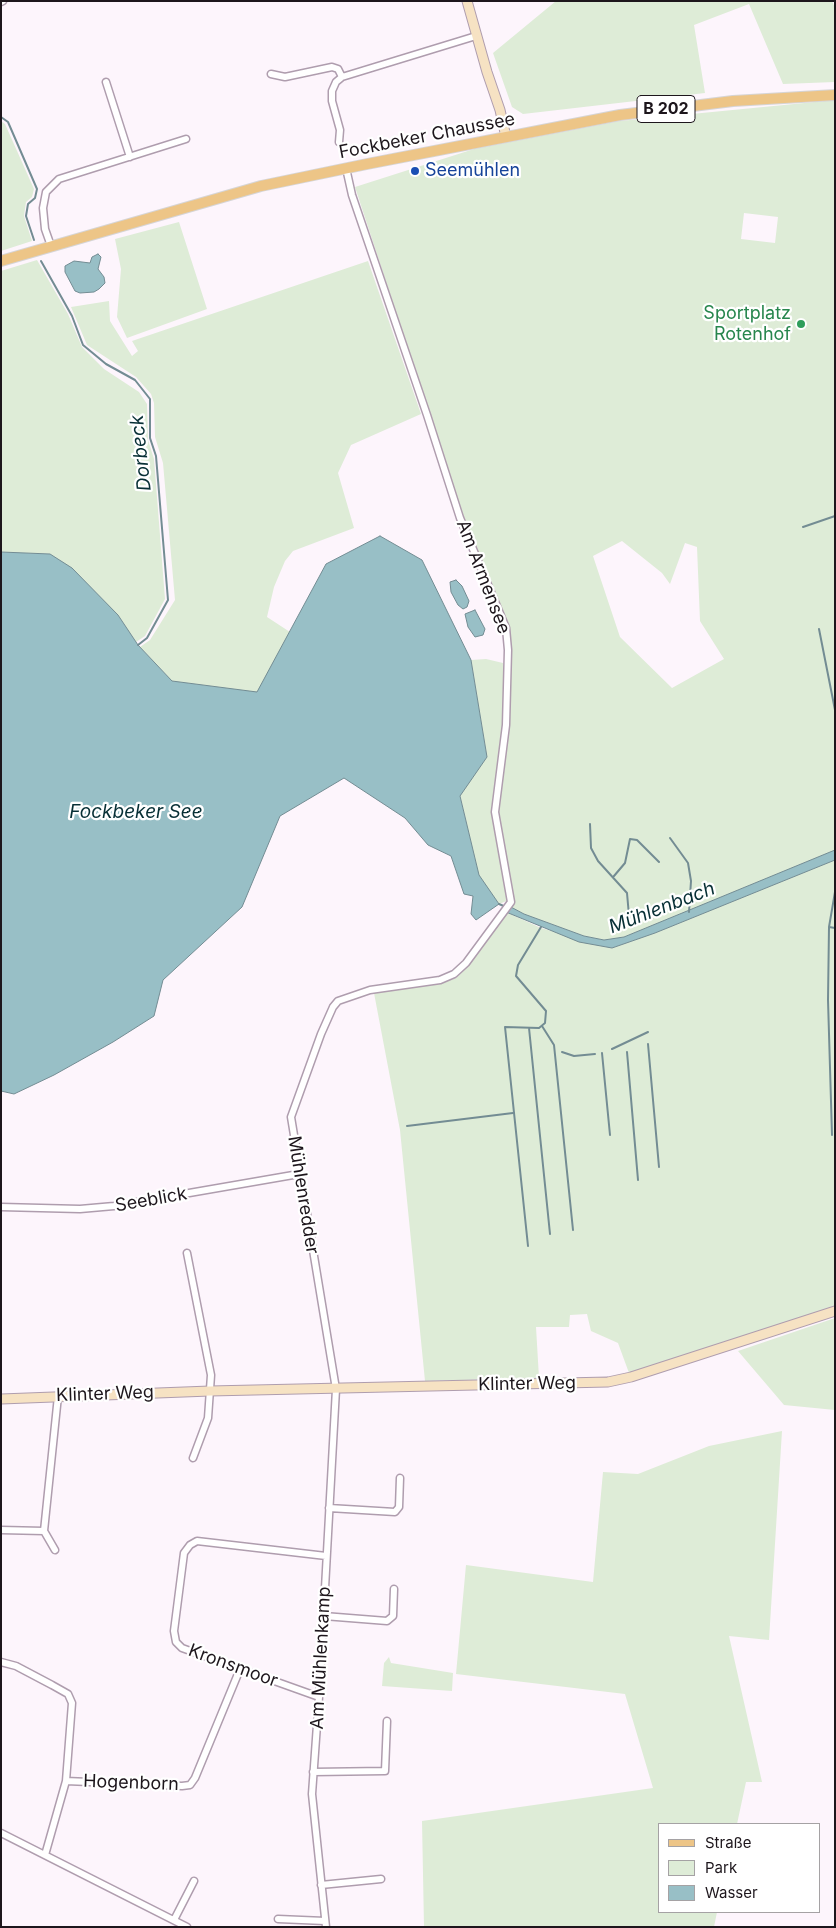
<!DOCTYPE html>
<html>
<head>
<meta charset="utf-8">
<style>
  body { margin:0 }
  #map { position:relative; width:836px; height:1928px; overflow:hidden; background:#fdf5fc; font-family:Inter,sans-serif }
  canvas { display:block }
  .frame { position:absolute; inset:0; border:2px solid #1d161c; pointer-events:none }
  .legend { position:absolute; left:658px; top:1823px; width:162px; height:90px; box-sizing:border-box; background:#fff; border:1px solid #a5a2a4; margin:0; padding:6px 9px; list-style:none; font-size:15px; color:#1d161c }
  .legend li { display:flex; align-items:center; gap:10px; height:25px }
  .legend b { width:25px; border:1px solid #a5a2a4 }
</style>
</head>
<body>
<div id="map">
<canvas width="836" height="1928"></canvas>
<div class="frame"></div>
<ul class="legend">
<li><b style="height:6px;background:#edc587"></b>Straße</li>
<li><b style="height:14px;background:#deecd7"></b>Park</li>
<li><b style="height:14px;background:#98bfc6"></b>Wasser</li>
</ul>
</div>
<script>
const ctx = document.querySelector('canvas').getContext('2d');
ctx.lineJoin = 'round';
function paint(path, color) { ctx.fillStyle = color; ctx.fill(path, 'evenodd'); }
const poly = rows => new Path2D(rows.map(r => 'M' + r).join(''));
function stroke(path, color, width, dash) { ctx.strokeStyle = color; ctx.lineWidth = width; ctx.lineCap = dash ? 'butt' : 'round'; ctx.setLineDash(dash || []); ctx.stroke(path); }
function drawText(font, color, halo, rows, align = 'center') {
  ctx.font = font + ' Inter,sans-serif'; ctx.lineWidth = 4.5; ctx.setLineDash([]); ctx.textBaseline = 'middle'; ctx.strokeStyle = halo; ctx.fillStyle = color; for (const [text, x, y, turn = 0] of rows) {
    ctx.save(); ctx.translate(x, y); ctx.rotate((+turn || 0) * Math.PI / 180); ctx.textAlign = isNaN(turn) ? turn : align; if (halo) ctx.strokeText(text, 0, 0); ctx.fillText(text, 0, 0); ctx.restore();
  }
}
paint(poly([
  [556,1,832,1,835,8,835,82,783,84,749,4,694,25,705,93,523,114,512,107,493,53],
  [835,100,835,850,624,937,604,940,584,936,524,914,509,906,498,812,508,741,509,663,508,627,463,517,355,187,474,149,620,121],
  [744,213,778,217,775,243,741,239],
  [622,541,662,573,670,584,685,543,697,547,700,621,724,659,672,688,620,637,593,556],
  [1,121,5,124,34,189,32,197,26,202,24,216,32,241,1,251],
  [179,222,207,309,127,338,117,317,121,269,115,239],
  [37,260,68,314,82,347,104,369,139,392,147,404,148,440,154,459,165,599,145,636,136,642,118,615,50,554,1,552,1,271],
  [368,261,421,414,351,445,338,473,354,528,293,551,285,561,274,587,267,617,290,632,258,693,172,681,140,647,150,640,175,600,163,463,155,437,154,403,151,394,136,377,87,345,71,307,109,301,110,321,132,356,138,351,132,341],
  [486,659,503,663,503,725,491,811,509,900,499,904,479,876,460,795,487,757,471,660],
  [835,860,835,1306,629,1373,618,1343,591,1331,587,1314,570,1315,569,1327,536,1327,539,1378,425,1381,400,1130,374,993,442,983,456,978,470,964,506,912,541,928,612,948,655,933],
  [835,1318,835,1410,784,1405,738,1351],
  [782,1431,769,1640,729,1636,762,1782,746,1782,737,1824,660,1824,660,1912,717,1912,714,1927,424,1927,422,1821,653,1788,625,1694,456,1674,466,1565,593,1582,603,1472,638,1474,709,1446],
  [389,1657,391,1663,453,1673,452,1691,382,1686,384,1663]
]), '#deecd7');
const water = poly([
  [98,254,101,257,98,269,104,277,105,283,99,289,94,292,80,293,75,291,65,272,65,266,74,261,90,263,92,257,98,254],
  [380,536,422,560,471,660,487,757,460,796,479,875,499,904,476,920,471,914,473,896,464,894,451,856,428,845,405,818,344,778,280,816,242,907,163,980,154,1016,113,1042,54,1075,14,1094,1,1091,1,552,50,554,72,568,118,615,138,645,172,681,257,692,326,564,380,536],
  [456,580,462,586,469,601,467,607,463,609,458,605,451,592,450,582,456,580],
  [475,610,485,629,483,635,475,637,468,627,465,614,475,610],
  [835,850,835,860,655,933,612,948,579,942,506,912,509,906,524,914,584,936,604,940,624,937,835,850]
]);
paint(water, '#98bfc6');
stroke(water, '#738c93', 1);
stroke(poly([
  [1,117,8,122,37,189,35,198,28,204,26,216,34,240],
  [41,261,72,316,83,345,106,364,135,380,150,399,150,438,156,456,168,600,147,638,138,645],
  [803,527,835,516],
  [819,629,835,710],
  [590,824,591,848,598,861,627,893,630,927],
  [670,838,688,863,691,881,689,912],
  [614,876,625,863,630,839,637,840,659,862],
  [499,904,506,907],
  [829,927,835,928],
  [542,1026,554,1045,573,1230],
  [529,1028,550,1234],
  [648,1044,659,1167],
  [612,1049,648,1032],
  [562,1052,574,1056,595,1054],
  [627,1052,638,1180],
  [602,1053,610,1135],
  [407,1126,513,1113],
  [832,1135,828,1000,829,927,835,892],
  [528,1246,505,1027,539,1028,545,1023,546,1011,516,976,518,965,541,927]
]), '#738c93', 2);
const street = poly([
  [1,2,3,1],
  [271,74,285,77,332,67,338,69,342,77],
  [106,82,130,157],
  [339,142,340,130,332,101,332,91,336,82,342,77,476,36],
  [51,246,45,229,43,208,46,192,59,179,186,139],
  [1,1207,80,1209,114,1206,299,1174],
  [187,1253,211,1375,208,1418,193,1458],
  [329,1508,395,1512,399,1507,400,1478],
  [1,1530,44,1531,58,1396],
  [44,1531,55,1550],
  [324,1616,387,1621,393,1616,394,1589],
  [1,1662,16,1666,52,1685,68,1694,72,1703,66,1781,45,1855],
  [319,1697,182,1648,176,1642,174,1631,184,1553,190,1545,197,1541,326,1556],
  [313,1772,385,1771,387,1721],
  [66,1781,182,1786,190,1785,195,1778,240,1669],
  [1,1833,187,1927],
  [321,1885,381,1879],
  [278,1919,325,1921],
  [174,1920,194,1881],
  [326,1927,312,1794,319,1697,336,1389,291,1117,321,1034,333,1007,338,1001,370,990,440,980,454,974,466,963,511,902,495,812,506,725,508,650,506,628,460,518,427,415,352,195,346,168]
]);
const secondary = poly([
  [467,1,487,72,500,110,506,137],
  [1,1399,210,1391,608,1382,631,1377,835,1311]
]);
const primary = poly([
  [1,261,261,186,367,164,620,115,733,101,835,95]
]);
stroke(street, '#af9dae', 9);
stroke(secondary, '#af9dae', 11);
stroke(primary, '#d6d5d6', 12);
stroke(street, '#fff', 6);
stroke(secondary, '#f6e2c3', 9);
stroke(primary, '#edc587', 10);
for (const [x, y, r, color] of [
  [415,171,5,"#1a4fb4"],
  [801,324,5,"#2e9e5b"]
]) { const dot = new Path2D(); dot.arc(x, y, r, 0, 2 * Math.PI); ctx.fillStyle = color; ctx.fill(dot); stroke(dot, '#fff', 2); }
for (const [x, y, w] of [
  [666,109,58]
]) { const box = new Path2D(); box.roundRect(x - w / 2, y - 13.5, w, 27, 4); ctx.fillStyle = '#fff'; ctx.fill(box); stroke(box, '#1d161c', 1); }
drawText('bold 16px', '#1d161c', null, [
  ["B 202",666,109]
]);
drawText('18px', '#1d161c', '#fff', [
  ["Fockbeker Chaussee",427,136,-11],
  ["Am Armensee",483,577,69],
  ["Mühlenredder",303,1195,81],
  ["Seeblick",151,1200,-10],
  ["Klinter Weg",527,1384,-1],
  ["Klinter Weg",105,1394,-2],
  ["Am Mühlenkamp",321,1658,-87],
  ["Kronsmoor",233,1666,20],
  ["Hogenborn",131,1783,2]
]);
drawText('18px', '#164399', '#fff', [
  ["Seemühlen",425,171]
], 'left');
drawText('18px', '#27864d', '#fff', [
  ["Sportplatz",791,314],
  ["Rotenhof",791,335]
], 'right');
drawText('italic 19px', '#072f35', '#fff', [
  ["Dorbeck",141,453,-96],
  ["Fockbeker See",136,812],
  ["Mühlenbach",662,908,-21]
]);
</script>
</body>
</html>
